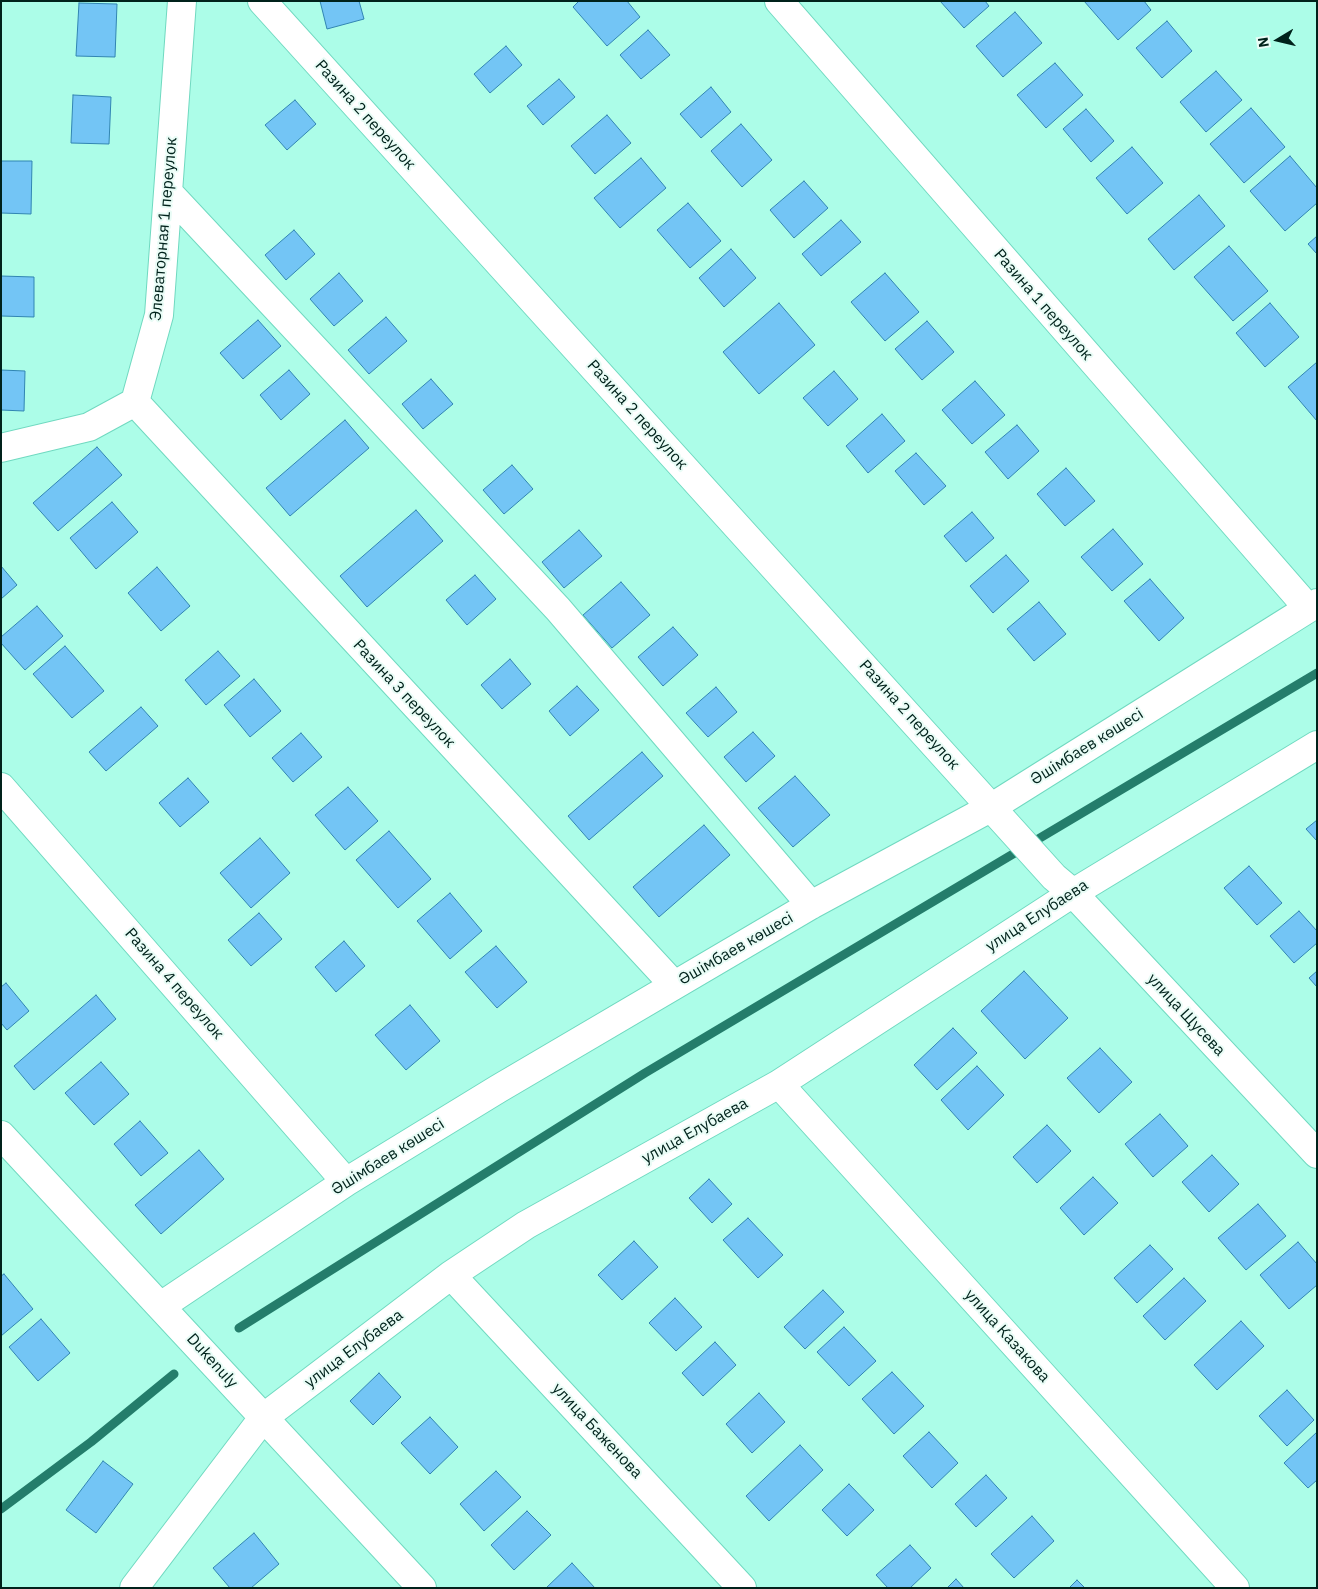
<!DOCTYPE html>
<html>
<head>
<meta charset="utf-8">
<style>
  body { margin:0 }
  #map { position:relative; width:1318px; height:1589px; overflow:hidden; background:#acfde8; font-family:"IBM Plex Sans",sans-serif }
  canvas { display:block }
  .frame { position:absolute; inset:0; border:2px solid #00221b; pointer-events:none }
  .north { position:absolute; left:1253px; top:15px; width:50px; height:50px; -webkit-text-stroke:4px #e9fcf6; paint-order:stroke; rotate:261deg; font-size:14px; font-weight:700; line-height:20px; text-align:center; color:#00221b }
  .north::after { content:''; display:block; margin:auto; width:18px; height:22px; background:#00221b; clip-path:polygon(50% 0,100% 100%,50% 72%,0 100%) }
</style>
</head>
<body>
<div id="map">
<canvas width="1318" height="1589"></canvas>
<div class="frame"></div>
<div class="north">N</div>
</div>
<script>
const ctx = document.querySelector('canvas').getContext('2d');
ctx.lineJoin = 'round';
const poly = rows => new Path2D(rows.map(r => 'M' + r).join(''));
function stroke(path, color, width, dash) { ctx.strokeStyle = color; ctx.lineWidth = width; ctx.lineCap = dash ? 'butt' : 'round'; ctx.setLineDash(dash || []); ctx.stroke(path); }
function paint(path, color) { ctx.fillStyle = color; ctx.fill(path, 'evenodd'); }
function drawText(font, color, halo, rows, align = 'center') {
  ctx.font = font + ' "IBM Plex Sans",sans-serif'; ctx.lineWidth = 4; ctx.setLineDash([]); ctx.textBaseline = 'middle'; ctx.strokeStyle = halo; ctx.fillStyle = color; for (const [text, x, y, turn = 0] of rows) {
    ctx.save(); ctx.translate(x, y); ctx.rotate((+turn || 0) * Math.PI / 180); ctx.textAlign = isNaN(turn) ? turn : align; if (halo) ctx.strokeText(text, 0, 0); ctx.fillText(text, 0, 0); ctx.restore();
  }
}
stroke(poly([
  [239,1328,645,1073,1317,673],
  [1,1509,91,1442,174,1374]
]), '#247d6b', 9);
const building = poly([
  [320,1,359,1,364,19,327,29,320,1],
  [579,1,627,1,640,17,607,46,573,7,579,1],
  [940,1,985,1,989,6,964,28,940,1],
  [1084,1,1144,1,1151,10,1118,40,1084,1],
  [79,3,117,4,115,57,76,56,79,3],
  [1015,12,1042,43,1003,77,976,46,1015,12],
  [1167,21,1192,51,1162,78,1136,48,1167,21],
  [648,30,670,55,641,79,620,55,648,30],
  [506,46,522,65,490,93,474,74,506,46],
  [1055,63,1083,95,1046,128,1017,95,1055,63],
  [1216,71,1242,100,1206,132,1180,102,1216,71],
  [559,79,575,97,543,125,527,106,559,79],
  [711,87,731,112,701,138,680,114,711,87],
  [73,95,111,97,109,144,71,143,73,95],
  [295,100,316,124,287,150,265,125,295,100],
  [1251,108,1285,147,1244,183,1210,144,1251,108],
  [1086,109,1114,141,1091,162,1063,129,1086,109],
  [607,115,631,143,595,174,571,146,607,115],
  [741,124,772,160,742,187,711,151,741,124],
  [1132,147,1163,183,1127,214,1096,178,1132,147],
  [1290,156,1317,188,1317,203,1285,231,1250,191,1290,156],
  [641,158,666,188,620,228,594,198,641,158],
  [1,161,32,161,31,214,1,213,1,161],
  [804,181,828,208,794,238,770,210,804,181],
  [1199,195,1225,226,1174,270,1148,239,1199,195],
  [688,203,721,241,690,268,657,230,688,203],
  [841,220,861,242,821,276,802,254,841,220],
  [294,230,315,254,286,280,265,255,294,230],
  [1317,236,1317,254,1308,244,1317,236],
  [1229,246,1268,291,1233,321,1194,277,1229,246],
  [731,249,756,278,724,307,699,278,731,249],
  [339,273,363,301,334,326,310,299,339,273],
  [885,273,919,312,885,341,851,302,885,273],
  [1,276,34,277,34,317,1,316,1,276],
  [779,303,815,345,759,394,723,352,779,303],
  [1270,303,1299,337,1265,367,1236,333,1270,303],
  [386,317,407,341,369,374,348,350,386,317],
  [258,320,281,346,243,379,220,353,258,320],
  [927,321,954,352,922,380,895,349,927,321],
  [1317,362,1317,421,1288,387,1317,362],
  [1,370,25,371,24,411,1,410,1,370],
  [289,370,310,394,281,420,260,395,289,370],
  [834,371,858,399,828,426,803,398,834,371],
  [431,379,453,404,423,429,402,404,431,379],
  [975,381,1005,415,972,444,942,410,975,381],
  [882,414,905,441,868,473,846,446,882,414],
  [345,420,369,448,290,516,266,488,345,420],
  [1017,425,1039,451,1008,479,985,452,1017,425],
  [97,447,122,475,58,531,33,503,97,447],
  [916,453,946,486,924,505,895,471,916,453],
  [512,465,533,489,504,514,483,490,512,465],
  [1066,468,1095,501,1065,526,1037,494,1066,468],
  [112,502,138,532,96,569,70,538,112,502],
  [416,510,443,541,367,607,340,576,416,510],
  [972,512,994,538,966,562,944,536,972,512],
  [1113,529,1143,564,1112,591,1081,557,1113,529],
  [579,530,602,556,564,588,542,562,579,530],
  [1006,555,1029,581,993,613,970,586,1006,555],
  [1,566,17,585,1,599,1,566],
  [157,567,190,606,161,631,128,593,157,567],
  [475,575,496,599,467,625,446,600,475,575],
  [1150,579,1184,618,1159,641,1124,601,1150,579],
  [621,582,650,615,612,648,583,615,621,582],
  [1039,602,1066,634,1034,661,1007,629,1039,602],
  [37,606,63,636,25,670,1,643,1,637,37,606],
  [673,627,698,655,663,686,638,657,673,627],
  [65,646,104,691,72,718,33,674,65,646],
  [218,651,240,676,206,705,185,680,218,651],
  [510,659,531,684,502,709,481,685,510,659],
  [254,679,281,711,250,737,224,705,254,679],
  [577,686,599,710,570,736,549,711,577,686],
  [716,687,737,712,708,737,686,713,716,687],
  [141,707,158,726,106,771,89,752,141,707],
  [753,732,775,756,746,782,724,757,753,732],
  [301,733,322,757,293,782,272,758,301,733],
  [642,752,663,776,589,840,568,816,642,752],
  [795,776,830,815,793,847,758,808,795,776],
  [188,778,209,802,180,827,159,803,188,778],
  [348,787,378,821,345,850,315,815,348,787],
  [1317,820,1317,841,1306,829,1317,820],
  [704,825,730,855,659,917,633,887,704,825],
  [389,831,431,879,398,908,356,860,389,831],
  [260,838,290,873,251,908,220,873,260,838],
  [1249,866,1282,903,1257,925,1224,888,1249,866],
  [450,893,482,931,450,959,417,921,450,893],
  [1299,911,1317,931,1317,943,1294,963,1270,936,1299,911],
  [259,913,282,939,251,966,228,940,259,913],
  [344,941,365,966,336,992,315,967,344,941],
  [496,946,527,982,497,1008,465,972,496,946],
  [1024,971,1068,1018,1025,1059,981,1011,1024,971],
  [1317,971,1317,987,1309,978,1317,971],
  [6,983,29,1011,7,1030,1,1023,1,987,6,983],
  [96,995,116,1019,34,1090,14,1066,96,995],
  [410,1005,440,1041,406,1070,375,1035,410,1005],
  [953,1028,977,1053,937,1090,914,1065,953,1028],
  [1100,1048,1132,1082,1099,1113,1067,1078,1100,1048],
  [101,1062,129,1094,94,1125,65,1093,101,1062],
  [977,1066,1004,1095,968,1130,941,1100,977,1066],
  [1160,1114,1188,1146,1153,1177,1125,1144,1160,1114],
  [140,1121,168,1153,141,1176,114,1144,140,1121],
  [1047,1125,1071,1151,1037,1183,1013,1157,1047,1125],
  [199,1150,224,1179,161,1234,135,1205,199,1150],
  [1212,1155,1239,1184,1209,1212,1182,1182,1212,1155],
  [1093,1177,1118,1203,1084,1235,1060,1208,1093,1177],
  [709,1179,732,1204,712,1223,689,1198,709,1179],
  [1258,1204,1286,1236,1246,1270,1218,1238,1258,1204],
  [748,1218,783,1255,758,1278,723,1240,748,1218],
  [634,1241,658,1267,622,1300,598,1275,634,1241],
  [1298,1242,1317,1264,1317,1285,1289,1309,1260,1275,1298,1242],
  [1150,1245,1173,1269,1137,1303,1114,1278,1150,1245],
  [4,1274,33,1309,1,1336,1,1276,4,1274],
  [1184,1278,1206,1301,1165,1340,1143,1316,1184,1278],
  [823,1290,844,1312,805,1349,784,1327,823,1290],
  [675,1298,702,1327,676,1351,649,1323,675,1298],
  [41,1319,70,1353,38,1381,9,1347,41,1319],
  [1241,1321,1264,1346,1217,1390,1194,1365,1241,1321],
  [844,1327,876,1361,849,1386,817,1352,844,1327],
  [715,1342,736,1365,703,1396,682,1373,715,1342],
  [892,1372,924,1406,894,1434,862,1399,892,1372],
  [379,1373,401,1397,373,1425,350,1401,379,1373],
  [1287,1390,1314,1420,1287,1446,1259,1416,1287,1390],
  [759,1393,785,1422,752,1453,726,1424,759,1393],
  [430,1417,458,1447,430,1474,401,1443,430,1417],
  [929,1432,958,1463,932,1488,903,1456,929,1432],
  [1317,1432,1317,1480,1308,1488,1284,1463,1317,1432],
  [800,1445,823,1470,769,1521,746,1496,800,1445],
  [103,1461,133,1484,96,1533,66,1510,103,1461],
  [496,1471,521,1497,484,1531,460,1504,496,1471],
  [986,1475,1007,1498,976,1527,955,1504,986,1475],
  [849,1484,874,1510,847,1536,822,1510,849,1484],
  [527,1511,551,1535,514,1570,491,1545,527,1511],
  [1032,1516,1054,1541,1014,1578,991,1554,1032,1516],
  [254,1533,279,1564,251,1588,230,1588,213,1568,254,1533],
  [910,1545,931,1568,910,1588,888,1588,876,1575,910,1545],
  [572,1563,595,1588,546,1588,572,1563],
  [956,1579,964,1588,947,1588,956,1579],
  [1077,1580,1085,1588,1069,1588,1077,1580]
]);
paint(building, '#73c5f5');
stroke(building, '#3185b2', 1);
const minor = poly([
  [262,1,1054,877,1073,893,1317,1154],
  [779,1,1308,608],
  [168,192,558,609,811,905],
  [135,402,674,985],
  [1,448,89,427,135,402,159,315,182,1],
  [1,787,346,1182],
  [779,1084,1235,1588],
  [1,1135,422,1588],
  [451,1275,742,1588],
  [161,1306,346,1182,498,1089,811,905,992,807,1317,603],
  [134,1588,263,1418,451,1275,526,1225,779,1084,1073,893,1317,745]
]);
stroke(minor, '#70d9c0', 30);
stroke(minor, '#fff', 28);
drawText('16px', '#00221b', '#e9fcf6', [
  ["Разина 2 переулок",365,115,48],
  ["Элеваторная 1 переулок",164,229,-85],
  ["Разина 1 переулок",1043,305,49],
  ["Разина 2 переулок",637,415,48],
  ["Разина 3 переулок",404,694,47],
  ["Разина 2 переулок",909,715,48],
  ["Әшімбаев көшесі",1087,747,-32],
  ["улица Елубаева",1037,916,-33],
  ["Әшімбаев көшесі",736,949,-30],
  ["Разина 4 переулок",174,984,49],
  ["улица Щусева",1186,1015,47],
  ["улица Елубаева",695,1131,-29],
  ["Әшімбаев көшесі",388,1157,-32],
  ["улица Казакова",1007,1336,48],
  ["улица Елубаева",354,1349,-37],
  ["Dukenuly",212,1361,48],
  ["улица Баженова",597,1431,47]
]);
</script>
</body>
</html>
